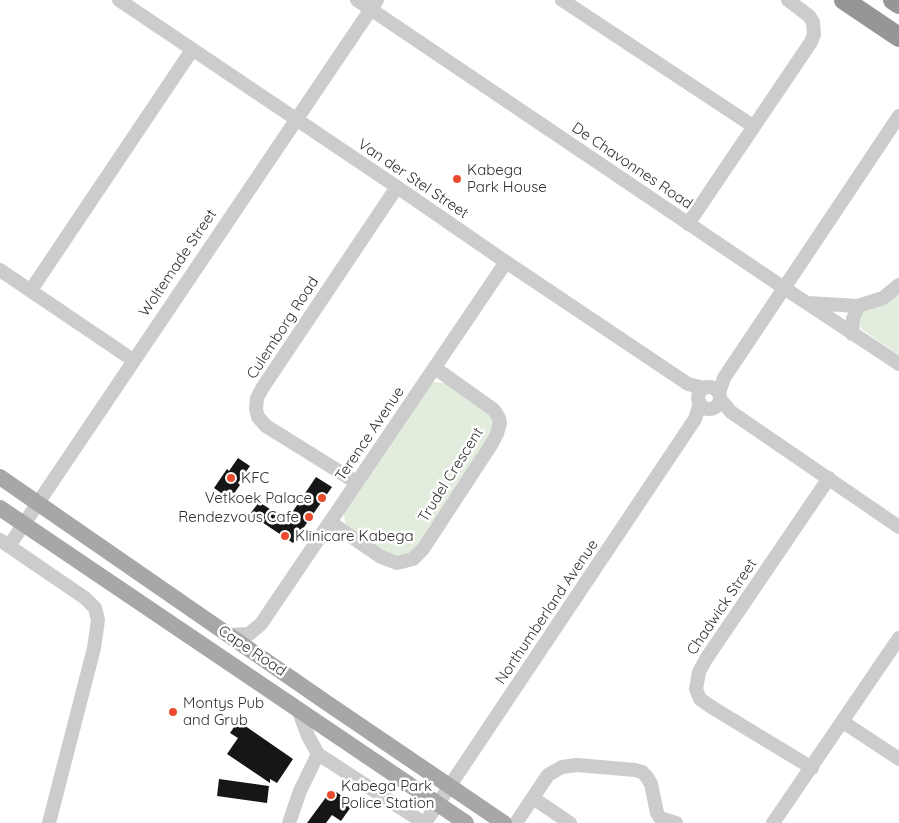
<!DOCTYPE html>
<html>
<head>
<meta charset="utf-8">
<style>
  body { margin:0 }
  canvas { display:block; background:#fff }
</style>
</head>
<body>
<canvas width="899" height="823"></canvas>
<script>
const ctx = document.querySelector('canvas').getContext('2d');
ctx.lineJoin = 'round';
function paint(path, color) { ctx.fillStyle = color; ctx.fill(path, 'evenodd'); }
const poly = rows => new Path2D(rows.map(r => 'M' + r).join(''));
function stroke(path, color, width, dash) { ctx.strokeStyle = color; ctx.lineWidth = width; ctx.lineCap = dash ? 'butt' : 'round'; ctx.setLineDash(dash || []); ctx.stroke(path); }
function drawText(font, color, halo, rows, align = 'center') {
  ctx.font = font + ' Quicksand,sans-serif'; ctx.lineWidth = 5; ctx.setLineDash([]); ctx.textBaseline = 'middle'; ctx.strokeStyle = halo; ctx.fillStyle = color; for (const [text, x, y, turn = 0] of rows) {
    ctx.save(); ctx.translate(x, y); ctx.rotate((+turn || 0) * Math.PI / 180); ctx.textAlign = isNaN(turn) ? turn : align; if (halo) ctx.strokeText(text, 0, 0); ctx.fillText(text, 0, 0); ctx.restore();
  }
}
paint(poly([
  [899,293,899,355,861,329,859,324,861,314,863,312],
  [435,382,446,383,491,413,495,428,413,551,409,555,393,558,348,527,345,523,344,512,431,383]
]), '#e2eddd');
paint(poly([
  [238,458,250,466,238,483,240,485,230,499,214,488,227,469,229,471],
  [316,477,332,487,293,543,250,514,259,502,287,520],
  [238,721,293,759,277,783,270,779,270,783,227,754,238,738,230,733],
  [219,779,269,786,267,803,217,796],
  [332,789,353,804,341,821,332,815,326,823,307,823]
]), '#161616');
stroke(poly([
  [119,0,397,187,506,262,688,384,704,388],
  [357,0,784,288,899,364],
  [562,0,753,126],
  [688,224,811,42,814,34,813,22,809,16,788,0],
  [0,270,133,360],
  [31,290,192,50],
  [808,303,858,306,883,298,899,285],
  [852,334,853,319,858,306],
  '698 398a11 11 0 1 1 22 0a11 11 0 1 1-22 0Z',
  [719,393,724,378,899,116],
  [720,399,731,412,899,527],
  [356,482,266,426,258,417,256,409,257,398,263,387,397,187],
  [330,522,381,557,397,563,413,559,423,549,491,445,497,434,500,423,499,418,494,410,435,368],
  [0,540,85,598,95,608,98,620,94,648,49,823],
  [9,546,377,0],
  [228,635,249,634,261,624,506,262],
  [298,709,308,736,318,754,424,823],
  [843,722,899,759],
  [812,768,713,708,700,699,696,689,699,672,706,659,829,478],
  [533,798,570,823],
  [289,823,300,791,318,754],
  [425,823,695,419,700,403],
  [516,823,548,775,562,767,577,765,635,770,642,772,647,777,651,784,657,813,660,818,676,823],
  [773,823,899,638]
]), '#ccc', 14);
stroke(poly([
  [0,477,327,703,504,823],
  [0,508,466,823]
]), '#a7a7a7', 16);
stroke(poly([
  [844,0,899,37],
  [893,0,899,4]
]), '#969696', 20);
for (const [x, y, r, color] of [
  [457,179,5,"#e94b2f"],
  [231,478,5,"#e94b2f"],
  [322,498,5,"#e94b2f"],
  [309,517,5,"#e94b2f"],
  [285,536,5,"#e94b2f"],
  [173,712,5,"#e94b2f"],
  [331,795,5,"#e94b2f"]
]) { const dot = new Path2D(); dot.arc(x, y, r, 0, 2 * Math.PI); ctx.fillStyle = color; ctx.fill(dot); stroke(dot, '#fff', 2); }
drawText('15px', '#2f2f2f', '#fff', [
  ["De Chavonnes Road",632,166,34],
  ["Van der Stel Street",413,179,34],
  ["Woltemade Street",178,263,-56],
  ["Culemborg Road",283,328,-57],
  ["Terence Avenue",370,434,-56],
  ["Trudel Crescent",451,475,-58],
  ["Chadwick Street",722,607,-56],
  ["Northumberland Avenue",547,612,-56],
  ["Cape Road",252,651,34]
]);
drawText('15px', '#2f2f2f', '#fff', [
  ["Kabega",467,170],
  ["Park House",467,187],
  ["KFC",241,478],
  ["Vetkoek Palace",312,498,"right"],
  ["Rendezvous Cafe",299,517,"right"],
  ["Klinicare Kabega",295,536],
  ["Montys Pub",183,703],
  ["and Grub",183,720],
  ["Kabega Park",341,786],
  ["Police Station",341,803]
], 'left');
</script>
</body>
</html>
